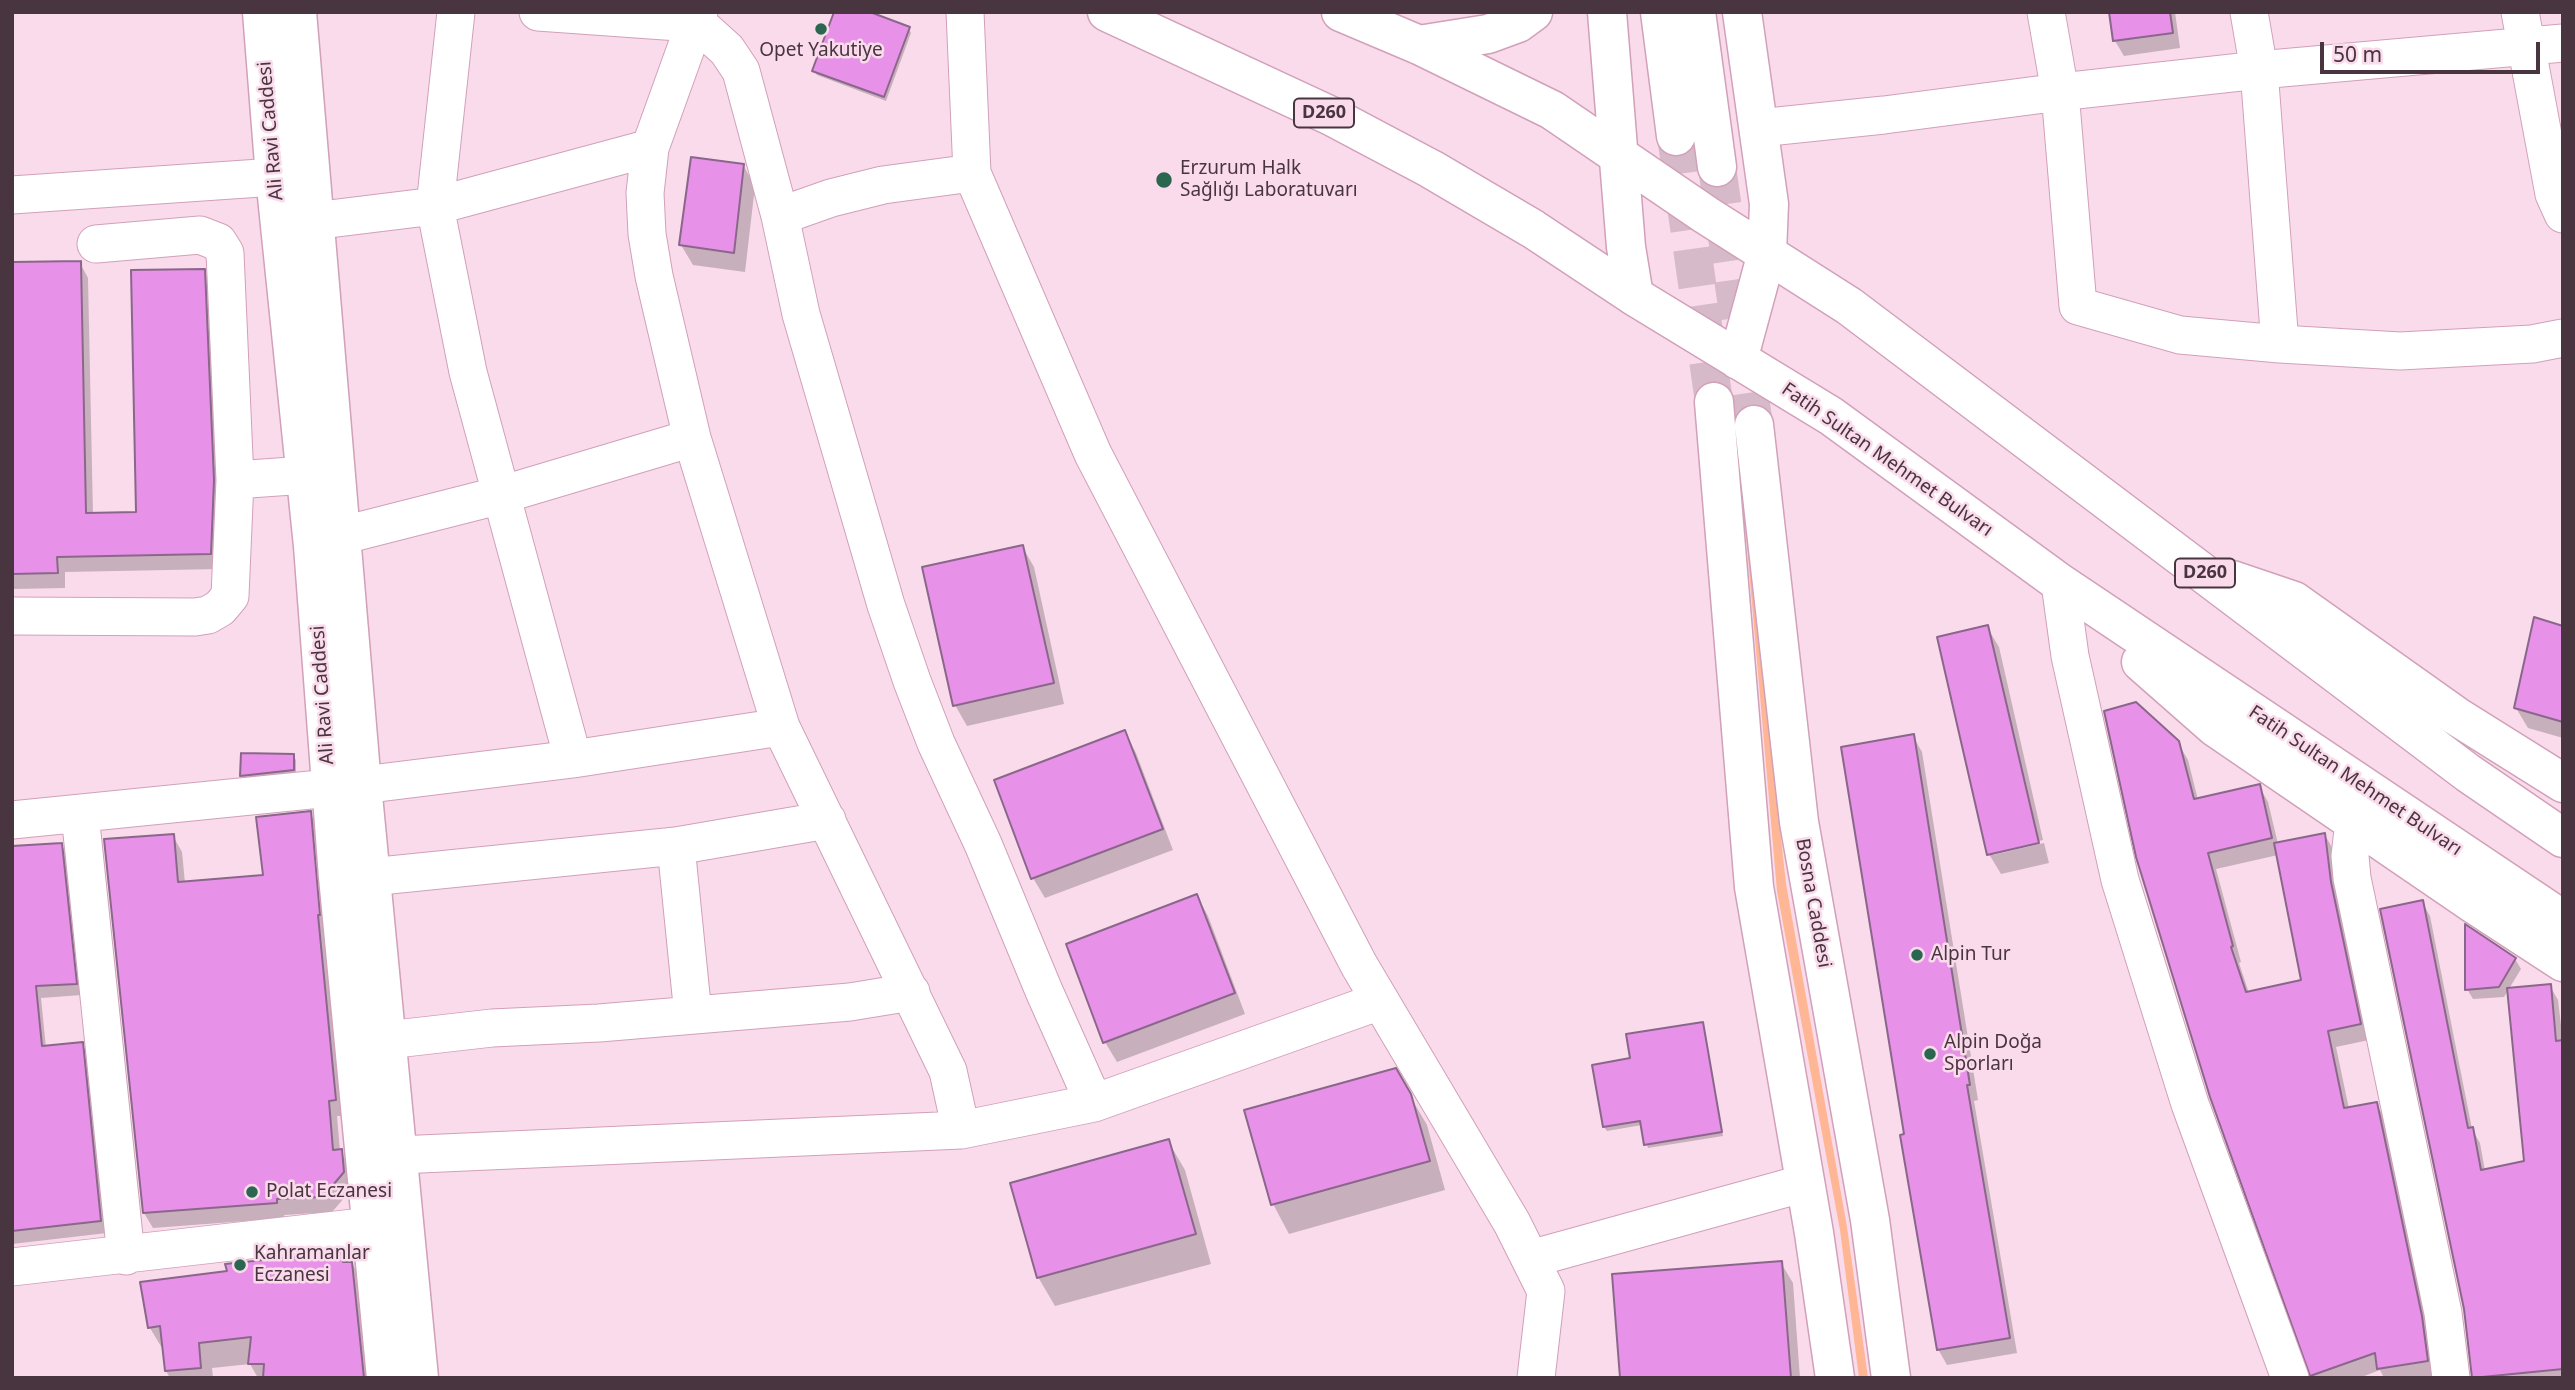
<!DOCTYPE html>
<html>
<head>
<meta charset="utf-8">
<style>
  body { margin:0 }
  #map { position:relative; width:2575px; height:1390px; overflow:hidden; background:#fadbeb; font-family:"Noto Sans",sans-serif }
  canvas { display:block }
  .frame { position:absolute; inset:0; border:14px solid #49353f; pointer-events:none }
  .scale { position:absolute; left:2320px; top:42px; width:220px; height:32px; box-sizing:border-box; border:4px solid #49353f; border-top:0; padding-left:9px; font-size:21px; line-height:24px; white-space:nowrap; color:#49353f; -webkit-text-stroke:5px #fadbeb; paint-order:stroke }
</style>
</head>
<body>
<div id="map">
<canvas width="2575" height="1390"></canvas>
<div class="frame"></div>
<div class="scale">50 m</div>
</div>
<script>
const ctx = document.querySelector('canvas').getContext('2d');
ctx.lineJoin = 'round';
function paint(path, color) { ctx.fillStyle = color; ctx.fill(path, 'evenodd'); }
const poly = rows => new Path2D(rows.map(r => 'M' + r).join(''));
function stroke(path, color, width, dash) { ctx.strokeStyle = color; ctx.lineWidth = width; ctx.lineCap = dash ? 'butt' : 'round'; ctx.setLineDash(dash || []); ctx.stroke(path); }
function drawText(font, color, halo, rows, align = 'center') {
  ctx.font = font + ' "Noto Sans",sans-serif'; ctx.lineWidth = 5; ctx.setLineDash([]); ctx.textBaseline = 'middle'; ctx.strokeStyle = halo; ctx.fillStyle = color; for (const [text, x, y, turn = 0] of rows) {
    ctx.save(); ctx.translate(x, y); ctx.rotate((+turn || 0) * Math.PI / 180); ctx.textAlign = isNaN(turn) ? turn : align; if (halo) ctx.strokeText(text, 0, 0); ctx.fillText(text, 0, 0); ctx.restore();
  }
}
paint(poly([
  [1738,443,1786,884,1847,1227,1868,1378,1859,1378,1840,1230,1777,891]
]), '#feb694');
paint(poly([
  [2111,12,2175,12,2180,48,2124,56,2115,41],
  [909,29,911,33,886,101,817,75,814,70],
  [743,165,755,186,745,272,693,265,681,245],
  [80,263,88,278,93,515,138,514,204,271,212,286,219,569,65,572,65,588,12,589,12,264],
  [1022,546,1034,567,1064,704,967,726,955,705],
  [1987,627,1999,647,2043,840,1993,852,1993,855,2044,843,2049,863,2001,874,1989,854],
  [2563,628,2563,738,2528,728,2516,708],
  [1125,732,1136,753,1173,850,1045,898,1033,878],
  [1913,736,1922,752,1978,1100,1974,1101,2017,1353,1947,1365,1938,1349],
  [2178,743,2188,760,2198,800,2259,786,2268,802,2278,844,2325,835,2334,851,2369,1040,2336,1047,2349,1109,2376,1104,2386,1120,2431,1334,2436,1377,2384,1378,2380,1370,2359,1378,2313,1378,2312,1375],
  [2278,855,2303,981,2249,993,2239,963,2241,962,2216,869],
  [293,755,296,760,296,775,244,780,242,775],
  [310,813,319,828,344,1116,337,1116,340,1151,350,1167,352,1189,332,1212,284,1215,285,1218,153,1228,144,1213,173,836,182,852,185,883,264,877],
  [61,844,68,857,82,995,41,998,46,1048,82,1044,89,1056,107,1233,12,1244,12,848],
  [1197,896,1208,916,1245,1014,1117,1062,1105,1042],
  [2422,902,2430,916,2472,1129,2480,1143,2485,1171,2526,1162,2550,986,2558,1000,2563,1042,2563,1378,2473,1378],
  [2515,959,2521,969,2504,997,2473,999,2467,989],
  [1703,1023,1723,1136,1648,1148,1642,1125,1607,1131,1604,1127,1632,1060],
  [1395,1070,1427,1125,1445,1190,1289,1234,1273,1204],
  [1168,1141,1185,1170,1211,1264,1055,1306,1038,1277],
  [340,1254,346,1264,352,1263,366,1289,375,1378,258,1378,250,1364,212,1368,213,1378,170,1378,166,1371,165,1353,150,1328,229,1273],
  [1781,1263,1793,1283,1800,1378,1622,1378]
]), '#0003');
const building = poly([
  [834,12,870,12,910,27,884,97,812,71,834,12],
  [2109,12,2170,12,2173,33,2113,41,2109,12],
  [691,157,744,164,734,253,679,245,691,157],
  [81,261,86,513,136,512,131,270,205,269,214,480,211,554,57,557,58,573,12,574,12,262,81,261],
  [1023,545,1054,683,953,706,922,567,1023,545],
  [2534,617,2563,626,2563,722,2514,708,2534,617],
  [1988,625,2039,843,1987,855,1937,637,1988,625],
  [2136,702,2179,741,2194,799,2260,784,2272,838,2208,853,2233,946,2231,947,2246,992,2301,980,2274,843,2325,833,2331,882,2361,1024,2328,1031,2344,1108,2377,1102,2422,1316,2428,1361,2377,1369,2375,1353,2310,1376,2210,1097,2136,857,2104,711,2136,702],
  [1125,730,1163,829,1031,879,994,780,1125,730],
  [1914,734,1970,1085,1967,1085,2010,1338,1937,1350,1900,1135,1904,1134,1841,747,1914,734],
  [241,753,294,754,294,770,240,776,241,753],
  [311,811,320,915,318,915,336,1100,329,1101,333,1150,342,1149,344,1172,323,1197,277,1199,277,1203,143,1213,104,839,174,834,178,882,263,875,256,817,311,811],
  [62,843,77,984,36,986,42,1046,83,1042,101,1221,12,1231,12,846,62,843],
  [1197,894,1235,993,1103,1043,1066,944,1197,894],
  [2423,900,2468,1128,2473,1127,2481,1170,2524,1161,2507,988,2551,984,2556,1041,2563,1040,2563,1369,2472,1378,2464,1309,2380,909,2423,900],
  [2465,924,2516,958,2499,987,2465,990,2465,924],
  [1703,1022,1722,1132,1644,1145,1640,1121,1603,1127,1592,1065,1630,1058,1626,1034,1703,1022],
  [1396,1068,1411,1094,1430,1161,1271,1205,1244,1110,1396,1068],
  [1169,1139,1196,1234,1037,1278,1010,1183,1169,1139],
  [341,1252,343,1262,352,1262,364,1378,263,1378,264,1364,248,1364,251,1337,199,1343,201,1368,165,1371,160,1326,148,1328,140,1282,227,1271,225,1264,341,1252],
  [1782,1261,1791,1378,1620,1378,1612,1274,1782,1261]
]);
paint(building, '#e792e8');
stroke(building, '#8a678a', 2);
stroke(poly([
  [1676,136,1714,402],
  [1717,167,1754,425]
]), '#d7bac9', 38, [38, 19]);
const minor = poly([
  [456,12,435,206,468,372,573,759],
  [538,12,693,23,706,31,727,50,741,71,780,216,801,314,886,605,912,681,936,743,983,844,1044,991,1094,1103],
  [699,12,650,148,645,193,647,234,654,276,692,438,781,727,948,1071,961,1130],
  [965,12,972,173,1093,454,1359,965,1512,1223,1546,1291,1536,1378],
  [2046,12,2060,92,2078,306,2180,335,2280,344,2400,351,2532,344,2563,338],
  [2249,12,2259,70,2280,344],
  [2520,12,2554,194,2563,214],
  [1759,128,1884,115,2060,92,2259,70,2563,43],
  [12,195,275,177],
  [780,216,831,198,883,185,972,173],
  [313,221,435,206,650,148],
  [235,480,306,475],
  [340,536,501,495,692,438],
  [2060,583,2070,656,2120,880,2190,1104,2290,1378],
  [12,616,195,617,208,615,220,608,230,596,235,480,225,253,218,242,200,235,96,244],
  [362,785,573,759,781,727],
  [80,814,126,1256],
  [12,820,330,788],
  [2354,822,2350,856,2352,878,2443,1313,2451,1378],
  [676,846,693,1015],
  [370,877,676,846,827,820],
  [387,1040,492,1028,599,1023,850,1002,911,992],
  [398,1155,961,1130,1094,1103,1380,1001],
  [1530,1259,1805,1183],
  [12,1267,371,1226]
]);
const major = poly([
  [262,12,275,177,313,546,338,877,386,1378],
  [297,12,362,785,419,1378],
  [1660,12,1676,136],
  [1696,12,1717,167],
  [1714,402,1754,887,1814,1233,1835,1378],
  [1754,425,1799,822,1870,1220,1891,1378]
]);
const highway = poly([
  [1107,12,1331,116,1431,169,1533,229,1634,296,1831,416,2060,583,2563,920],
  [1341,12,1419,45,1552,110,1706,215,1849,306,2468,773,2563,838],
  [1607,12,1626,247,1634,296],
  [1419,45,1488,34,1518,23,1533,12],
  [1738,360,1767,253,1769,204,1742,12],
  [2232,580,2294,601,2456,716,2563,783],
  [2141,662,2215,727,2474,904,2563,962]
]);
stroke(minor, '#d1a0b9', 39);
stroke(major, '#d1a0b9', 41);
stroke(highway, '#d1a0b9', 41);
stroke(minor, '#fff', 37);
stroke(major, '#fff', 38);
stroke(highway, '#fff', 38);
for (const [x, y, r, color] of [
  [821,29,7,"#2a6650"],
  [1164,180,9,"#2a6650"],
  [1917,955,7,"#2a6650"],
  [1930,1054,7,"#2a6650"],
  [252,1192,7,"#2a6650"],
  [240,1265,7,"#2a6650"]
]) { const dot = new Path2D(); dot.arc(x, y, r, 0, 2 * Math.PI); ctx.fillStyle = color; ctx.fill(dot); stroke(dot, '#fadbeb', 2.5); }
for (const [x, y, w] of [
  [1324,113,60],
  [2205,573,60]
]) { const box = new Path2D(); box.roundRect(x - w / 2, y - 14.5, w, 29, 5); ctx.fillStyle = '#fadbeb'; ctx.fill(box); stroke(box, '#49353f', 2); }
drawText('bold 18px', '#49353f', null, [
  ["D260",1324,113],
  ["D260",2205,573]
]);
drawText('19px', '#49353f', '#fadbeb', [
  ["Opet Yakutiye",821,51,"center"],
  ["Erzurum Halk",1180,169],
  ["Sağlığı Laboratuvarı",1180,191],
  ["Alpin Tur",1931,955],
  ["Alpin Doğa",1944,1043],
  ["Sporları",1944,1065],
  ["Polat Eczanesi",266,1192],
  ["Kahramanlar",254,1254],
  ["Eczanesi",254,1276]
], 'left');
drawText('19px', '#49353f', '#fadbeb', [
  ["Ali Ravi Caddesi",271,131,-95],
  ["Fatih Sultan Mehmet Bulvarı",1887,460,35],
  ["Ali Ravi Caddesi",323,695,-94],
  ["Fatih Sultan Mehmet Bulvarı",2355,781,34],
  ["Bosna Caddesi",1813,903,80]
]);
</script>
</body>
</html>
